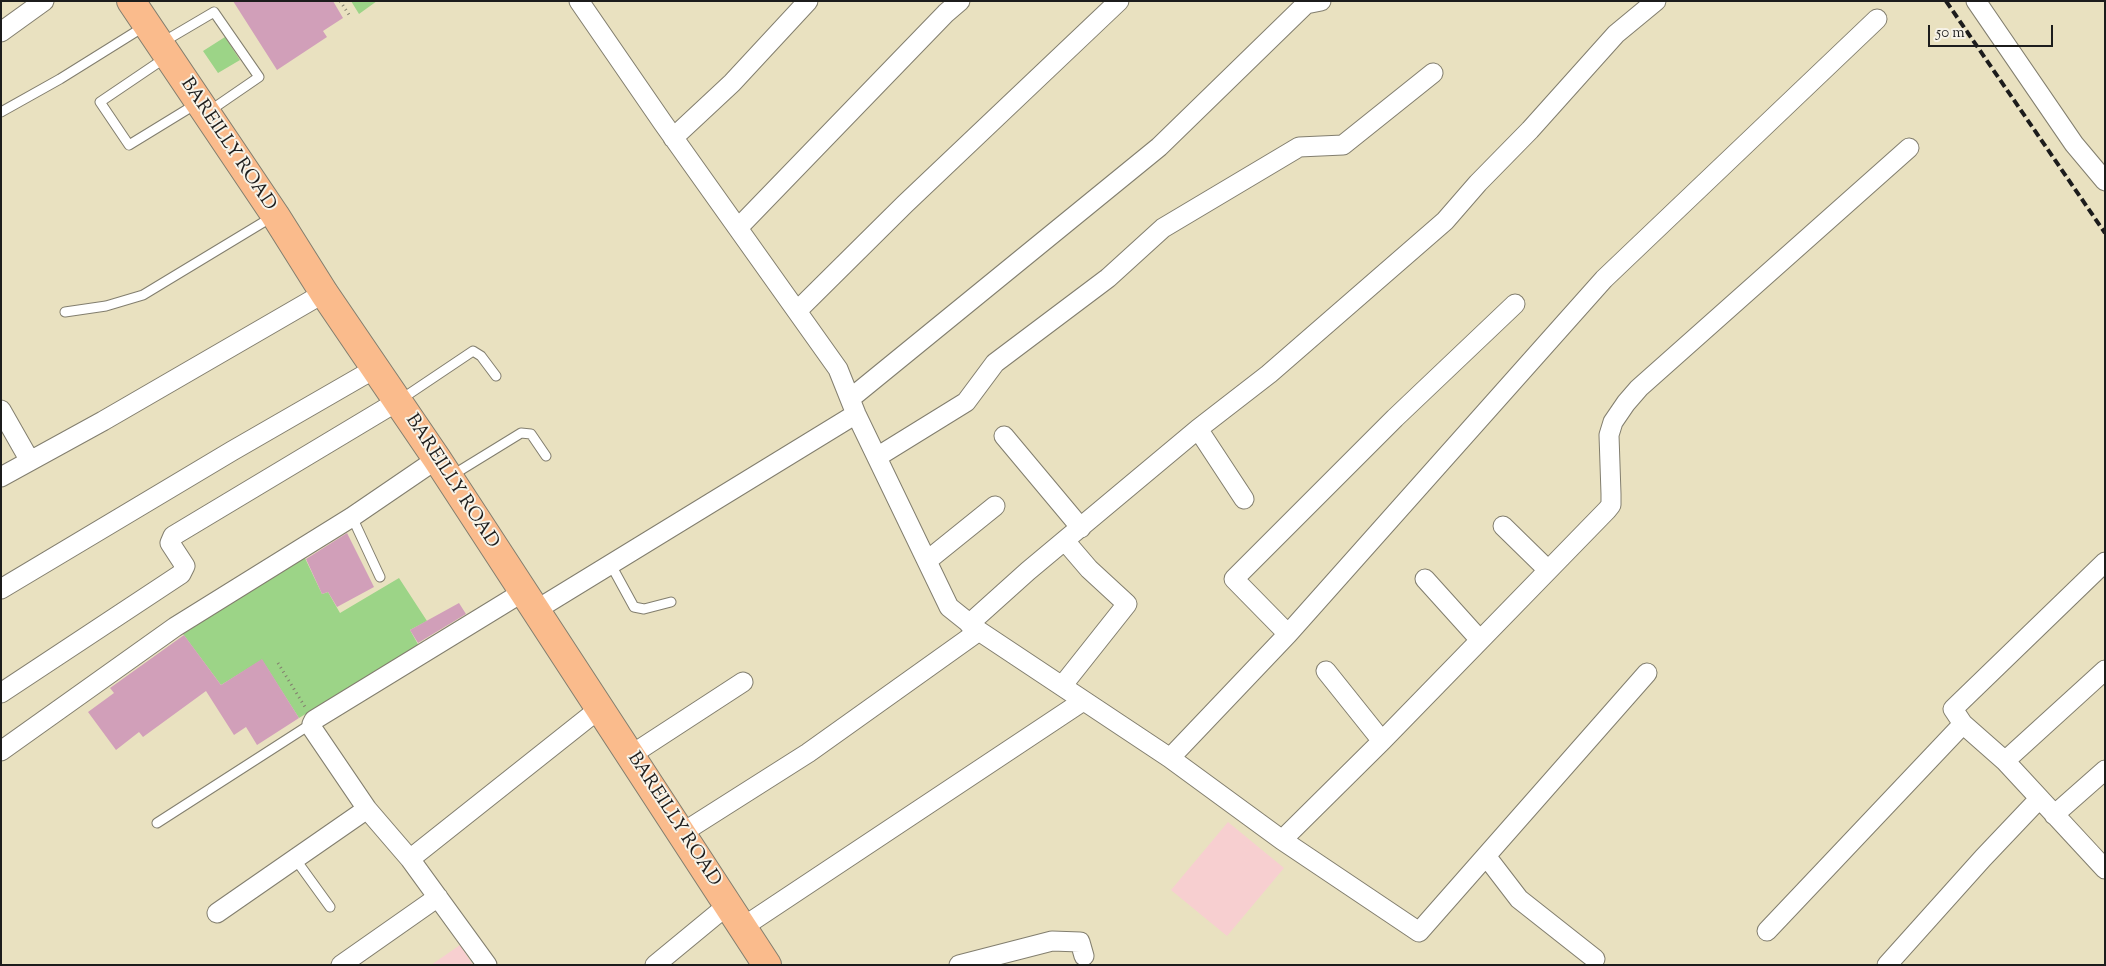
<!DOCTYPE html>
<html>
<head>
<meta charset="utf-8">
<style>
  body { margin:0 }
  #map { position:relative; width:2106px; height:966px; overflow:hidden; background:#e9e1c0; font-family:"Sorts Mill Goudy",serif }
  canvas { display:block }
  .frame { position:absolute; inset:0; border:2px solid #1c1c1c; pointer-events:none }
  .scale { position:absolute; left:1928px; top:25px; width:125px; height:22px; box-sizing:border-box; border:2px solid #1c1c1c; border-top:0; padding-left:6px; font-size:15px; line-height:18px; white-space:nowrap; color:#1c1c1c; -webkit-text-stroke:4px #f7f3e8; paint-order:stroke }
</style>
</head>
<body>
<div id="map">
<canvas width="2106" height="966"></canvas>
<div class="frame"></div>
<div class="scale">50 m</div>
</div>
<script>
const ctx = document.querySelector('canvas').getContext('2d');
ctx.lineJoin = 'round';
function paint(path, color) { ctx.fillStyle = color; ctx.fill(path, 'evenodd'); }
const poly = rows => new Path2D(rows.map(r => 'M' + r).join(''));
function stroke(path, color, width, dash) { ctx.strokeStyle = color; ctx.lineWidth = width; ctx.lineCap = dash ? 'butt' : 'round'; ctx.setLineDash(dash || []); ctx.stroke(path); }
function drawText(font, color, halo, rows, align = 'center') {
  ctx.font = font + ' "Sorts Mill Goudy",serif'; ctx.lineWidth = 4; ctx.setLineDash([]); ctx.textBaseline = 'middle'; ctx.strokeStyle = halo; ctx.fillStyle = color; for (const [text, x, y, turn = 0] of rows) {
    ctx.save(); ctx.translate(x, y); ctx.rotate((+turn || 0) * Math.PI / 180); ctx.textAlign = isNaN(turn) ? turn : align; if (halo) ctx.strokeText(text, 0, 0); ctx.fillText(text, 0, 0); ctx.restore();
  }
}
paint(poly([
  [1228,822,1284,868,1227,936,1171,890],
  [460,945,473,965,431,965]
]), '#f7cfd0');
paint(poly([
  [351,1,377,1,359,14],
  [225,37,240,60,218,73,203,51],
  [304,556,322,594,328,592,340,613,399,578,427,621,410,630,419,646,299,718,262,660,221,685,183,634]
]), '#9cd487');
paint(poly([
  [233,1,333,1,343,18,323,31,327,37,277,70],
  [347,533,374,587,337,607,328,592,322,594,306,559],
  [459,603,466,614,418,643,410,630],
  [184,635,221,685,262,659,299,718,257,745,246,727,234,735,206,691,143,737,139,732,116,750,88,712,114,693,110,688]
]), '#d19fb9');
const service = poly([
  [163,42,214,12,259,77,208,112],
  [165,58,100,102,129,145,196,104],
  [1,112,60,79,145,26],
  [65,312,106,306,143,295,272,217],
  [400,400,473,351,481,356,496,376],
  [451,476,521,433,531,434,546,456],
  [352,517,380,577],
  [611,565,634,607,644,609,671,602],
  [157,823,311,724],
  [296,860,330,907]
]);
const minor = poly([
  [579,1,663,123,838,369,856,414,949,607,979,631,1170,758,1282,840,1419,932,1647,673],
  [1976,1,2074,144,2105,181],
  [1,32,44,1],
  [673,138,732,83,808,1],
  [738,228,946,13,960,1],
  [797,311,905,204,1119,1],
  [851,398,1159,147,1306,4,1321,1],
  [1,410,30,461],
  [1198,429,1244,499],
  [1004,436,1081,528],
  [877,457,966,402,995,363,1108,278,1163,228,1299,147,1343,145,1433,73],
  [1,477,103,421,324,293],
  [1503,526,1548,570],
  [928,560,995,506],
  [1425,579,1480,640],
  [1,589,232,451,376,368],
  [536,610,856,414],
  [969,624,1028,571,1198,429,1269,374,1445,221,1478,183,1530,130,1616,34,1656,1],
  [1288,634,1234,579,1395,418,1515,304],
  [1326,671,1382,741],
  [1062,686,1127,604,1089,569,1065,541],
  [1,693,181,574,185,566,170,543,173,536,398,401],
  [1963,724,1953,709,2105,562],
  [1,751,175,627,352,517,437,459],
  [631,755,743,682],
  [1170,758,1288,634,1604,279,1877,19],
  [2005,761,2105,670],
  [2054,815,2105,770],
  [682,833,808,753,979,631],
  [1282,840,1382,741,1607,510,1611,505,1611,494,1609,435,1613,422,1626,403,1639,388,1909,148],
  [1486,856,1519,899,1595,959],
  [410,859,599,709],
  [217,913,367,809],
  [743,927,1083,701],
  [1767,931,1963,724,2005,761,2105,869],
  [341,965,438,897],
  [487,965,410,859,367,809,312,728,312,724,314,720,523,592],
  [655,965,729,904],
  [959,965,1052,941,1080,942,1084,956],
  [1887,965,1983,858,2039,799]
]);
const trunk = poly([
  [131,1,275,215,324,293,437,459,767,965]
]);
stroke(service, '#827e6e', 11);
stroke(minor, '#827e6e', 21);
stroke(trunk, '#827e6e', 30);
stroke(poly([
  [340,1,350,16],
  [278,663,305,707]
]), '#827e6e', 3, [1, 4]);
stroke(service, '#fff', 9);
stroke(minor, '#fff', 19);
stroke(trunk, '#fabb8c', 28);
stroke(poly([
  [1946,1,2105,233]
]), '#1c1c1c', 4, [8, 4]);
drawText('19px', '#1c1c1c', '#f7f3e8', [
  ["BAREILLY ROAD",227,145,56],
  ["BAREILLY ROAD",451,482,57],
  ["BAREILLY ROAD",673,820,57]
]);
</script>
</body>
</html>
